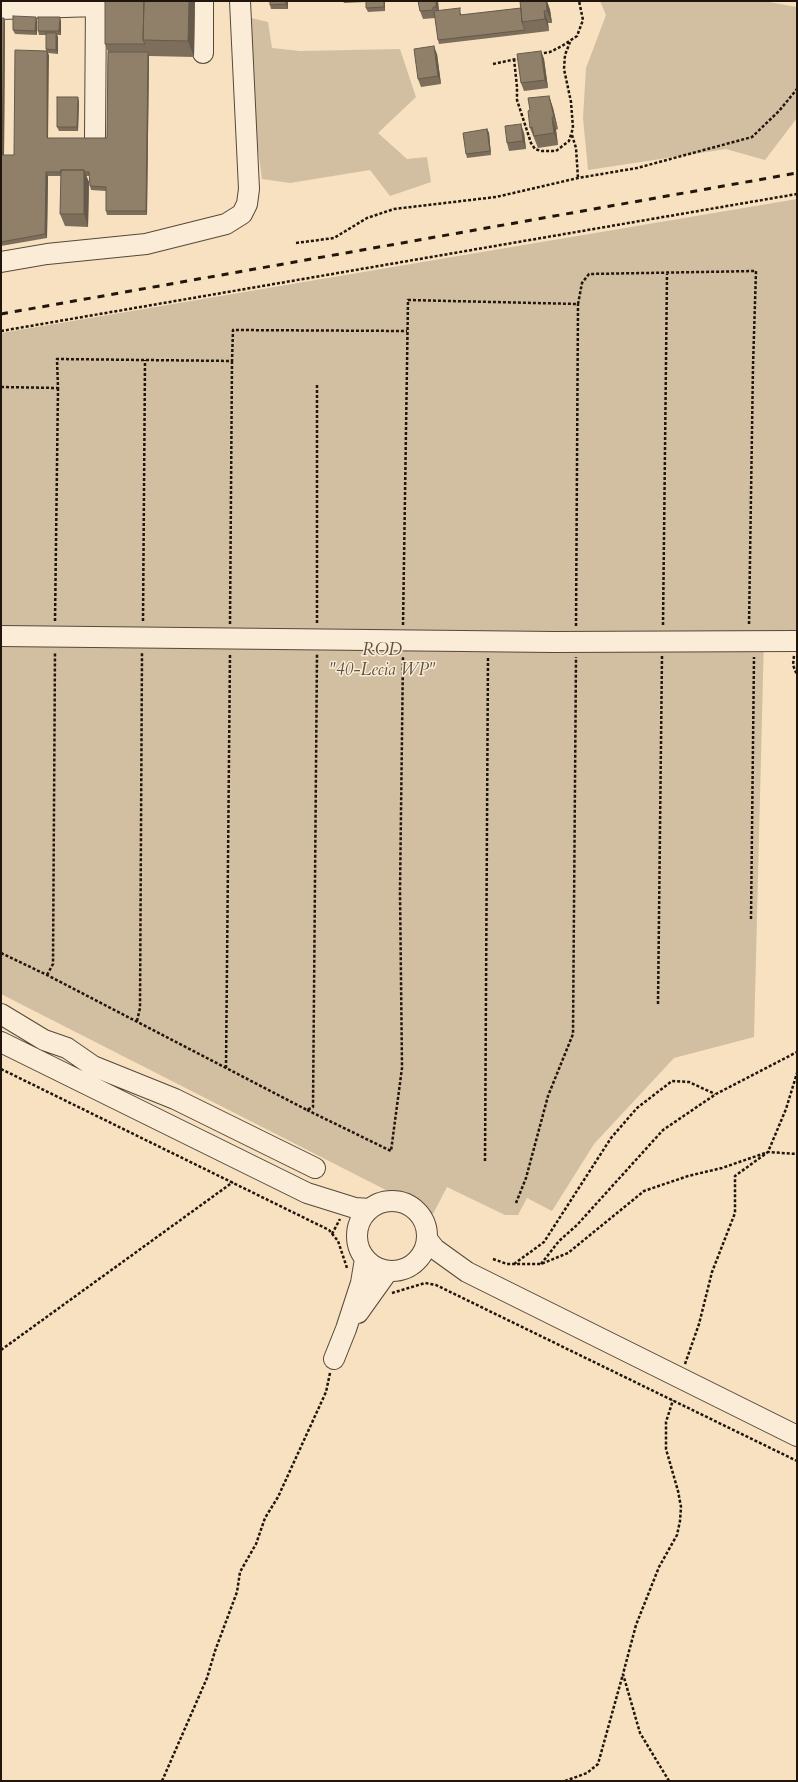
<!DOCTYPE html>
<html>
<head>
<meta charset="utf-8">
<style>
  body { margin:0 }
  #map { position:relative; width:798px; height:1782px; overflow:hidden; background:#f7e1c0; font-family:Cardo,serif }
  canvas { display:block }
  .frame { position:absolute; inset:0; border:2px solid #20160c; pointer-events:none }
</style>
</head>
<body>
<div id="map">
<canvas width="798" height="1782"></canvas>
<div class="frame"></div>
</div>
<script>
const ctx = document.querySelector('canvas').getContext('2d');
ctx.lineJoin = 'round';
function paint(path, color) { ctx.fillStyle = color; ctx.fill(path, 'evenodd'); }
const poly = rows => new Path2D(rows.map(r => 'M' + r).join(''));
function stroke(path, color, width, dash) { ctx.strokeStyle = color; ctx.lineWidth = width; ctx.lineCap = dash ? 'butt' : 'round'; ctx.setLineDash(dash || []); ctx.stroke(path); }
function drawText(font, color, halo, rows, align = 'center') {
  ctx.font = font + ' Cardo,serif'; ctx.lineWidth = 3; ctx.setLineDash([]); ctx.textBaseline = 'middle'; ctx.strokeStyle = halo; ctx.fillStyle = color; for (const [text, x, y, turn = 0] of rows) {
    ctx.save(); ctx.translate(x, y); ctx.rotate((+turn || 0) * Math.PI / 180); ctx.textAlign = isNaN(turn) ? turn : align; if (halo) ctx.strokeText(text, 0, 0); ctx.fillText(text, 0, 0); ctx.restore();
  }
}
paint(poly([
  [600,1,763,1,797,7,797,118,765,160,726,149,588,170,583,118,586,68,606,15],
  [251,18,268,22,272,48,300,51,400,49,416,97,378,133,407,159,427,157,431,182,390,196,370,170,290,183,262,179,253,113],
  [797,199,797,636,764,637,754,1037,674,1058,594,1144,552,1211,527,1198,518,1215,505,1215,447,1187,433,1214,1,994,1,333]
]), '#d2bea1');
const minor = poly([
  [1,9,96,6],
  [203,53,203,1],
  [95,137,96,1],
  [1,262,47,254,146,244,226,224,242,214,247,204,249,189,240,1],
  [1,636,554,642,797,641],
  [1,1014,44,1040,67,1048,93,1066,175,1099,315,1168],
  [1,1042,307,1193,355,1208,370,1209],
  '357 1236a35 35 0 1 1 70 0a35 35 0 1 1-70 0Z',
  [427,1239,435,1249,467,1272,797,1436],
  [358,1313,388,1271],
  [334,1359,346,1329,361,1283,365,1259]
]);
stroke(minor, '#564939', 22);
stroke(poly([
  [539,54,550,52,562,46,577,36,583,20,579,1],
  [514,59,517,87,517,100,531,143,535,149,541,151,556,151,569,141,573,128,571,102,564,69,565,55,570,42],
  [493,64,521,58],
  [572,135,576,148,578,178],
  [296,243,334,238,367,218,394,209,496,197,578,178,637,168,752,137,779,111,797,89],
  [1,331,797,194],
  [1,387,58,388,57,359,232,361,233,330,407,331],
  [55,621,58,388],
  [143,621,145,360],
  [317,623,317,383],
  [230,624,232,361],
  [403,625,408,300,578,304,582,283,589,274,756,271,753,366,749,625],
  [663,625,667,274],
  [576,626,578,304],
  [794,656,793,665,797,675],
  [751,919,754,657],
  [1,953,47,975,307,1110,313,1107,317,654],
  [47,975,53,964,55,652],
  [658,1004,662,656],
  [137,1021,140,1008,142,652],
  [226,1068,230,653],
  [1,1069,329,1230,338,1241,347,1268],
  [307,1110,391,1151,402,1068,400,891,403,656],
  [485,1161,488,656],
  [516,1203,526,1178,548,1096,573,1034,576,657],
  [332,1234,340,1219],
  [493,1259,507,1264,541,1264,568,1253,644,1191,688,1176,722,1168,768,1152,797,1154],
  [514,1264,544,1242,611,1138,637,1108,672,1081,689,1082,715,1094],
  [541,1264,559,1241,577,1225,663,1130,716,1094,797,1052],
  [392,1293,425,1283,436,1285,797,1461],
  [1,1350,233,1182],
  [685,1364,699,1324,712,1272,735,1213,735,1176,768,1152,786,1109,797,1073],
  [162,1781,207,1678,215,1651,237,1592,240,1572,256,1544,265,1518,278,1497,326,1392,330,1373],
  [565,1781,587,1773,598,1764,623,1674],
  [669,1781,640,1733,623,1674,636,1625,659,1567,677,1535,680,1521,681,1507,678,1491,666,1449,666,1422,673,1400]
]), '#20160c', 2.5, [3, 2]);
stroke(minor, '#faecd6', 20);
stroke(poly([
  [1,314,797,173]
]), '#20160c', 3, [7, 7]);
paint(poly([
  [195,1,194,57,149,56,147,215,107,215,106,211,106,191,91,190,90,186,90,176,86,176,89,182,88,227,65,226,60,214,61,176,48,176,47,238,1,246,1,18,4,18,5,22,4,155,14,155,46,51,46,35,39,35,38,31,61,21,61,35,57,35,58,37,58,54,48,53,48,138,107,138,108,52,105,44],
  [270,1,288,1,288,9,271,9,270,5],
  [343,1,385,1,385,11,368,12,366,8,366,2,344,3],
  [418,1,438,1,439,11,461,13,461,15,521,8,520,1,547,1,550,10,552,23,548,23,549,31,439,44,438,40,435,18,423,19,420,11],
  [37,21,37,35,15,34,13,30],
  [541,51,544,59,548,88,524,91,521,83],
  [437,54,441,84,421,87,418,79],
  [549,96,553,108,558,129,556,130,558,145,538,148,530,128,530,110],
  [79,101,78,131,59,131,57,127],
  [487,129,489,133,491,155,467,158,466,154],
  [524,133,526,149,509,151,507,143]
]), '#7c6e5b');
paint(poly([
  [189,1,195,1,194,57,188,41],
  [286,1,288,1,288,9,286,4],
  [384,1,385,1,385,11,384,7],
  [436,1,438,1,439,15,436,7],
  [546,1,547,1,550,10,552,23,547,11],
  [544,11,548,23,549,31,545,19],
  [36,17,37,21,37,35,35,31],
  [60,17,61,21,61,35,59,31],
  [4,18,5,22,4,159,2,155],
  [56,33,58,37,58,54,56,50],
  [434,46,437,54,441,84,438,76],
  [47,51,49,55,48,142,47,138],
  [541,51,544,59,548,88,545,80],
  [148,52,149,56,147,215,146,211],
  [549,96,553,108,558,129,554,117],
  [78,97,79,101,78,131,77,127],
  [552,117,556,130,558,145,554,133],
  [521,124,524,133,526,149,523,141],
  [487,129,489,133,491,155,490,151],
  [84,170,89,182,88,227,84,214],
  [46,172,48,176,47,238,45,234]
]), '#655a4a');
const building = poly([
  [105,1,144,1,143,40,145,44,105,44,105,1],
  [144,1,189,1,188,41,143,40,144,1],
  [270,1,286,1,286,4,270,5,270,1],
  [366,1,384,1,384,7,366,8,366,1],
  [418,1,436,1,436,7,433,7,433,10,420,11,418,1],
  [520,1,546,1,547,11,544,11,545,19,522,22,520,1],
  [460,8,460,15,521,8,522,22,525,30,438,40,434,11,460,8],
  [13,16,36,17,35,31,13,30,13,16],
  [38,17,60,17,59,31,38,31,38,17],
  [1,18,4,18,2,155,14,155,15,50,47,51,47,138,107,138,108,52,148,52,146,211,106,211,106,187,90,186,89,172,85,172,84,170,61,170,61,172,46,172,45,234,1,242,1,18],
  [46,33,56,33,56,50,46,49,46,33],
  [434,46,438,76,418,79,414,49,434,46],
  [541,51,545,80,521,83,517,54,541,51],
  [549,96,554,117,552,117,554,133,534,136,532,127,530,128,528,111,530,110,528,98,549,96],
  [57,97,78,97,77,127,57,127,57,97],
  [521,124,523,141,507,143,505,126,521,124],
  [487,129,490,151,466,154,463,133,487,129],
  [61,170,84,170,84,214,60,214,61,170]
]);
paint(building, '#90806a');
stroke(building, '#655a4a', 1);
drawText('italic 17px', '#5e5140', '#faecd6', [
  ["ROD",382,651],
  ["\"40-Lecia WP\"",382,671]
]);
</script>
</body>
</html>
